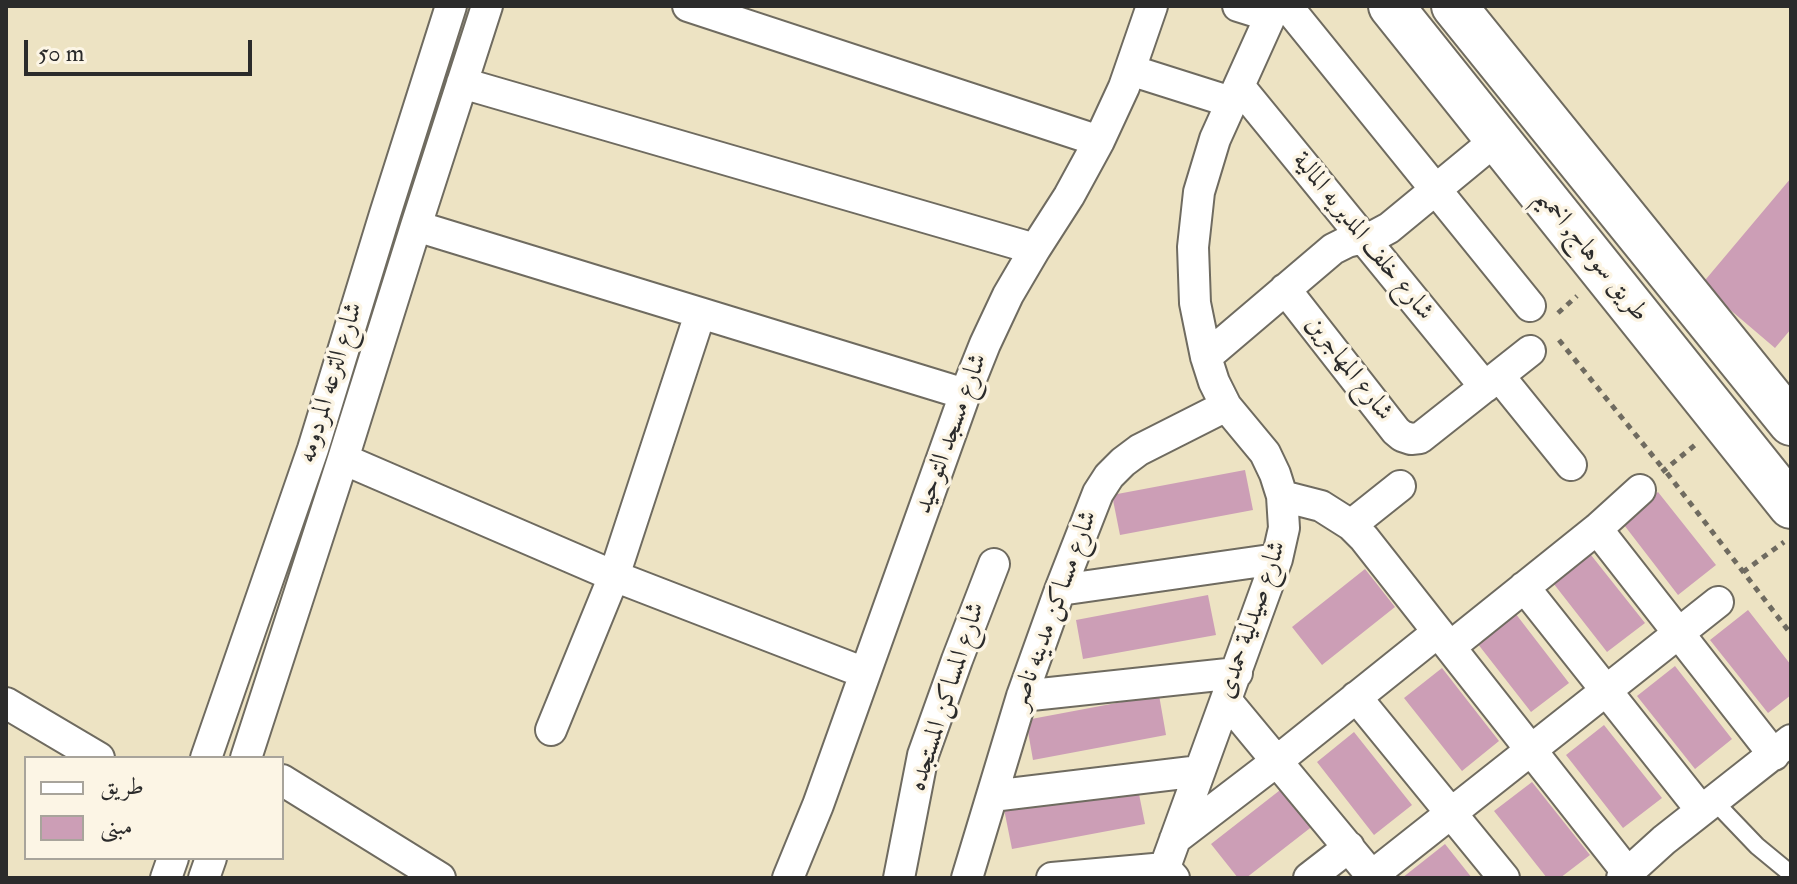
<!DOCTYPE html>
<html>
<head>
<meta charset="utf-8">
<style>
  body { margin:0 }
  #map { position:relative; width:1797px; height:884px; overflow:hidden; background:#ede3c3; font-family:"IM FELL Double Pica",Amiri,serif }
  canvas { display:block }
  .frame { position:absolute; inset:0; border:8px solid #2b2b2b; pointer-events:none }
  .legend { position:absolute; left:24px; top:756px; width:260px; height:104px; box-sizing:border-box; background:#fcf5e5; border:2px solid #a8a49b; margin:0; padding:10px 14px; list-style:none; font-size:24px; color:#2b2b2b }
  .legend li { display:flex; align-items:center; gap:16px; height:40px }
  .legend b { width:40px; border:2px solid #a8a49b }
  .scale { position:absolute; left:24px; top:40px; width:228px; height:36px; box-sizing:border-box; border:4px solid #2b2b2b; border-top:0; padding-left:10px; font-size:24px; line-height:28px; white-space:nowrap; color:#2b2b2b; -webkit-text-stroke:6px #fcf5e5; paint-order:stroke }
</style>
</head>
<body>
<div id="map">
<canvas width="1797" height="884"></canvas>
<div class="frame"></div>
<ul class="legend">
<li><b style="height:10px;background:#fff"></b>طريق</li>
<li><b style="height:22px;background:#cc9eb6"></b>مبنى</li>
</ul>
<div class="scale">50 m</div>
</div>
<script>
const ctx = document.querySelector('canvas').getContext('2d');
ctx.lineJoin = 'round';
function paint(path, color) { ctx.fillStyle = color; ctx.fill(path, 'evenodd'); }
const poly = rows => new Path2D(rows.map(r => 'M' + r).join(''));
function stroke(path, color, width, dash) { ctx.strokeStyle = color; ctx.lineWidth = width; ctx.lineCap = dash ? 'butt' : 'round'; ctx.setLineDash(dash || []); ctx.stroke(path); }
function drawText(font, color, halo, rows, align = 'center') {
  ctx.font = font + ' "IM FELL Double Pica",Amiri,serif'; ctx.lineWidth = 7; ctx.setLineDash([]); ctx.textBaseline = 'middle'; ctx.strokeStyle = halo; ctx.fillStyle = color; for (const [text, x, y, turn = 0] of rows) {
    ctx.save(); ctx.translate(x, y); ctx.rotate((+turn || 0) * Math.PI / 180); ctx.textAlign = isNaN(turn) ? turn : align; if (halo) ctx.strokeText(text, 0, 0); ctx.fillText(text, 0, 0); ctx.restore();
  }
}
paint(poly([
  [1791,178,1791,329,1775,348,1701,285],
  [1245,470,1253,510,1120,535,1112,495],
  [1658,492,1716,565,1678,595,1621,521],
  [1587,550,1645,623,1607,652,1550,579],
  [1365,569,1395,607,1322,665,1292,627],
  [1208,595,1216,635,1083,659,1076,620],
  [1512,609,1569,683,1531,712,1474,639],
  [1748,610,1791,665,1791,695,1768,713,1710,640],
  [1675,666,1732,739,1695,769,1637,696],
  [1442,668,1499,741,1462,771,1404,698],
  [1159,695,1166,735,1033,760,1026,720],
  [1604,725,1662,798,1623,828,1566,755],
  [1354,732,1412,805,1374,835,1317,762],
  [1532,782,1590,855,1560,878,1547,878,1494,811],
  [1137,784,1145,824,1012,849,1004,809],
  [1284,787,1314,825,1246,878,1238,878,1211,844],
  [1445,844,1472,878,1402,878]
]), '#cc9eb6');
const lane = poly([
  [1713,800,1757,846,1791,874]
]);
const street = poly([
  [688,6,1099,141],
  [1238,6,1270,16],
  [1287,6,1530,306],
  [1130,70,1231,102],
  [462,83,1035,249],
  [1239,86,1485,387],
  [416,226,965,394],
  [1285,289,1396,431,1402,436,1411,439,1420,438,1530,351],
  [1206,357,1333,249,1347,242,1376,235,1389,228,1497,139],
  [1499,376,1571,465],
  [343,459,614,576,865,673],
  [1282,496,1321,506,1351,525,1364,538,1627,872],
  [1351,525,1400,486],
  [1597,529,1774,755],
  [1524,587,1701,810],
  [1060,590,1277,559],
  [1450,647,1597,529,1640,490],
  [1022,696,1237,673],
  [1356,697,1504,878],
  [1226,700,1372,876],
  [6,703,99,758],
  [551,730,614,576,700,314],
  [206,758,313,449,385,214,451,6],
  [246,758,343,459,416,226,487,6],
  [282,780,440,878],
  [992,796,1200,771],
  [1175,839,1277,761,1438,632],
  [166,878,173,858],
  [204,878,211,858],
  [788,878,818,805,965,394,985,344,1008,295,1035,249,1069,196,1099,141,1124,87,1152,6],
  [899,878,923,755,957,660,994,564],
  [967,878,1022,696,1060,590,1098,493,1109,476,1123,462,1139,450,1226,406],
  [1052,878,1165,868,1174,878],
  [1161,878,1277,559,1284,528,1282,496,1275,474,1265,453,1226,406,1214,382,1206,357,1195,303,1193,247,1199,192,1215,139,1275,6],
  [1309,878,1349,847],
  [1369,878,1718,602],
  [1622,878,1664,840,1791,740]
]);
const primary = poly([
  [1391,6,1791,506],
  [1454,6,1791,423]
]);
stroke(lane, '#6f6b60', 20);
stroke(street, '#6f6b60', 34);
stroke(primary, '#6f6b60', 48);
stroke(poly([
  [1558,313,1577,296],
  [1559,340,1661,466],
  [1662,472,1695,445],
  [1667,473,1791,634],
  [1743,572,1784,542]
]), '#6f6b60', 5, [6, 6]);
stroke(lane, '#fff', 16);
stroke(street, '#fff', 30);
stroke(primary, '#fff', 44);
drawText('26px', '#2b2b2b', '#fcf5e5', [
  ["شارع خلف المديريه المالية",1362,237,51],
  ["طريق سوهاج, اخميم",1591,256,51],
  ["شارع المهاجرين",1348,369,52],
  ["شارع الترعه المردومه",332,383,-73],
  ["شارع مسجد التوحيد",952,434,-70],
  ["شارع مساكن مدينه ناصر",1055,610,-70],
  ["شارع صيدلية حمدى",1253,620,-71],
  ["شارع المساكن المستجده",948,697,-72]
]);
</script>
</body>
</html>
